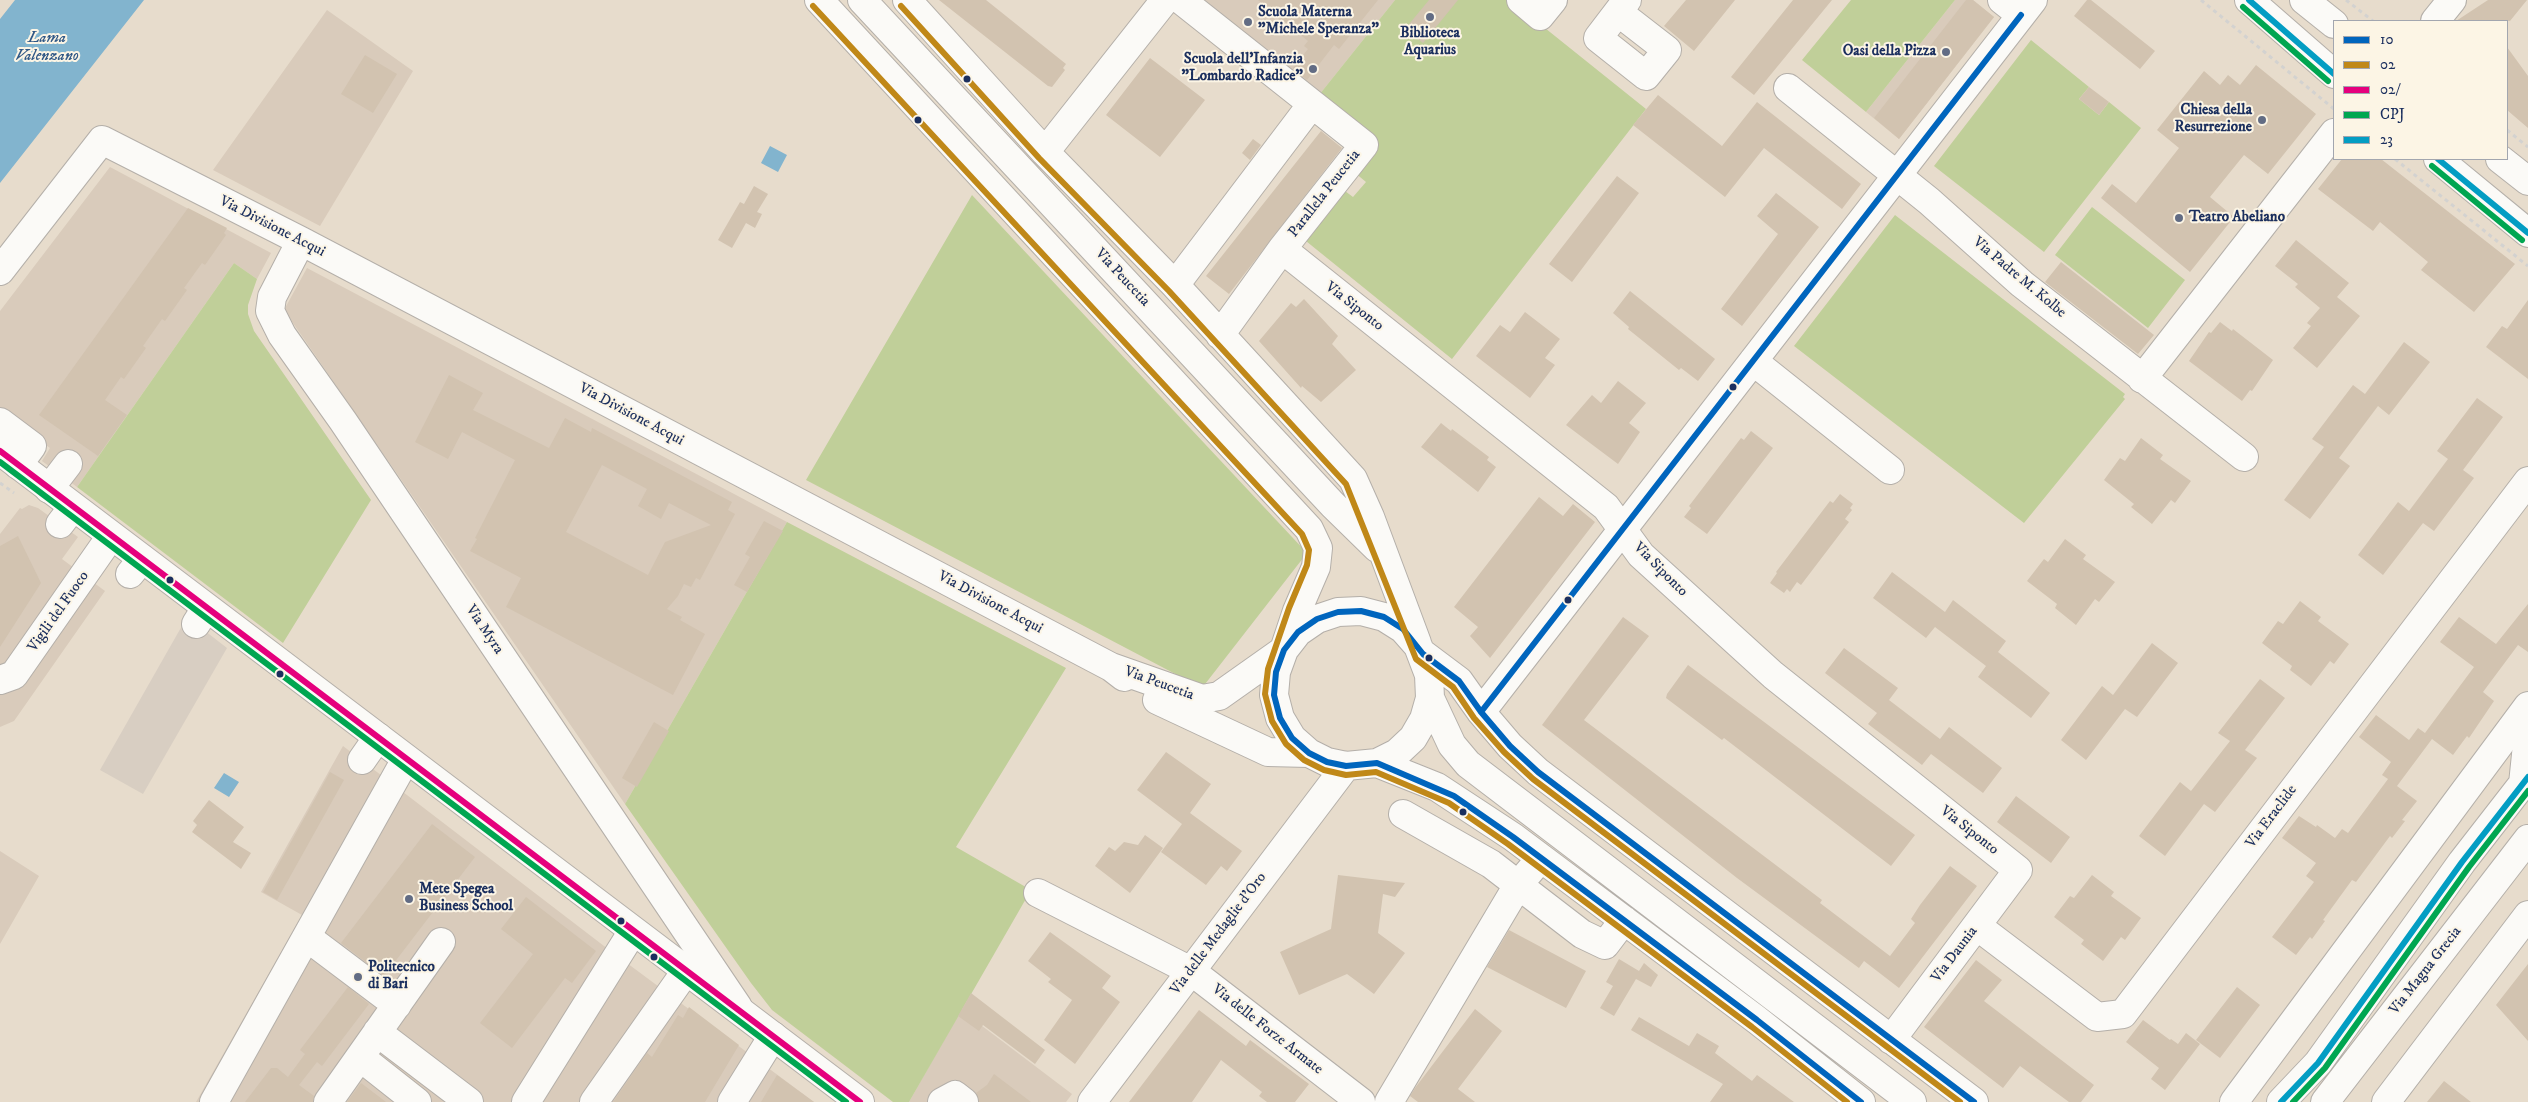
<!DOCTYPE html>
<html>
<head>
<meta charset="utf-8">
<style>
  body { margin:0 }
  #map { position:relative; width:2528px; height:1102px; overflow:hidden; background:#e7dccc; font-family:"IM FELL DW Pica",serif }
  canvas { display:block }
  .legend { position:absolute; left:2333px; top:20px; width:175px; height:140px; box-sizing:border-box; background:#fcf5e5; border:1px solid #a2a6af; margin:0; padding:6px 9px; list-style:none; font-size:15px; color:#1b2f5e }
  .legend li { display:flex; align-items:center; gap:10px; height:25px }
  .legend b { width:25px; border:1px solid #a2a6af }
</style>
</head>
<body>
<div id="map">
<canvas width="2528" height="1102"></canvas>
<ul class="legend">
<li><b style="height:6px;background:#0065bd"></b>10</li>
<li><b style="height:6px;background:#c08818"></b>02</li>
<li><b style="height:6px;background:#e5007d"></b>02/</li>
<li><b style="height:6px;background:#00a651"></b>CPJ</li>
<li><b style="height:6px;background:#039dc3"></b>23</li>
</ul>
</div>
<script>
const ctx = document.querySelector('canvas').getContext('2d');
ctx.lineJoin = 'round';
function paint(path, color) { ctx.fillStyle = color; ctx.fill(path, 'evenodd'); }
const poly = rows => new Path2D(rows.map(r => 'M' + r).join(''));
function stroke(path, color, width, dash) { ctx.strokeStyle = color; ctx.lineWidth = width; ctx.lineCap = dash ? 'butt' : 'round'; ctx.setLineDash(dash || []); ctx.stroke(path); }
function drawText(font, color, halo, rows, align = 'center') {
  ctx.font = font + ' "IM FELL DW Pica",serif'; ctx.lineWidth = 4; ctx.setLineDash([]); ctx.textBaseline = 'middle'; ctx.strokeStyle = halo; ctx.fillStyle = color; for (const [text, x, y, turn = 0] of rows) {
    ctx.save(); ctx.translate(x, y); ctx.rotate((+turn || 0) * Math.PI / 180); ctx.textAlign = isNaN(turn) ? turn : align; if (halo) ctx.strokeText(text, 0, 0); ctx.fillText(text, 0, 0); ctx.restore();
  }
}
paint(poly([
  [1199,0,1395,0,1319,95],
  [1955,0,1973,0,1994,17,1899,139,1866,112],
  [327,10,413,71,320,226,213,170],
  [110,167,271,253,257,279,234,263,77,487,42,461,50,448,0,412,0,311],
  [307,268,787,522,625,804,284,310],
  [29,505,38,508,78,537,62,559,105,591,14,721,0,727,0,534,20,508,22,509],
  [343,746,604,946,814,1102,196,1102,302,915,261,892],
  [0,851,39,876,0,944],
  [961,1010,1072,1094,1066,1102,909,1102]
]), '#d9cbbb');
paint(poly([
  [187,617,227,648,143,794,100,770]
]), '#d8cec2');
paint(poly([
  [1395,0,1510,0,1646,109,1452,359,1301,237,1341,188,1353,197,1366,182,1354,172,1374,146,1319,95],
  [1851,0,1955,0,1866,112,1802,60],
  [2031,40,2089,87,2079,99,2099,115,2109,102,2141,128,2044,252,1934,166],
  [972,195,1307,553,1202,688,806,480],
  [2092,207,2185,280,2148,328,2055,255],
  [1895,215,2125,394,2123,397,2125,399,2024,523,1794,346],
  [234,263,257,279,248,305,248,314,254,331,371,500,283,643,77,487],
  [787,522,1066,668,956,847,1031,890,909,1102,893,1102,772,1010,751,983,625,804]
]), '#c0cf99');
paint(poly([
  [15,0,144,0,0,183,0,19],
  [770,146,787,155,778,172,761,163],
  [224,773,239,782,229,797,214,788]
]), '#82b4ce');
paint(poly([
  [939,0,986,0,1066,64,1063,68,1065,70,1052,87,1048,86],
  [1258,0,1378,0,1339,49,1334,45,1307,80,1293,68,1308,49,1304,46,1308,41],
  [1429,0,1458,0,1423,43,1405,29],
  [1686,0,1735,0,1694,51,1664,26],
  [1793,0,1832,0,1754,95,1731,77],
  [1966,0,1973,0,1994,17,1899,139,1874,118],
  [2087,0,2091,0,2155,51,2140,69,2074,16],
  [2488,0,2527,0,2510,21,2456,21],
  [2507,47,2528,76,2528,128,2507,110],
  [365,55,397,74,373,113,341,94],
  [1150,58,1205,100,1160,157,1106,115],
  [2256,65,2316,114,2268,174,2244,155,2210,197,2234,217,2190,272,2101,198,2112,184,2136,203,2179,148,2157,130,2204,71,2220,85,2228,75,2240,85],
  [2089,87,2109,102,2099,115,2079,99],
  [1658,95,1722,146,1757,102,1861,184,1842,209,1764,148,1725,197,1633,125],
  [1321,131,1342,148,1229,294,1206,276],
  [1253,139,1261,145,1250,160,1242,153],
  [2342,159,2381,159,2515,264,2474,312,2421,270,2428,262,2380,222,2373,231,2318,189],
  [1617,176,1639,193,1572,282,1549,264],
  [754,186,768,194,757,212,762,214,755,228,746,223,732,248,718,240,740,202,744,204],
  [1776,193,1819,227,1742,326,1721,309,1778,234,1757,216],
  [188,208,227,228,224,233,226,235,205,265,202,263,184,288,187,290,165,321,162,319,143,346,146,348,124,379,121,377,105,400,127,415,98,456,39,415],
  [2296,240,2349,283,2337,297,2360,316,2317,368,2293,348,2311,326,2307,323,2320,308,2295,287,2298,284,2275,266],
  [2061,262,2154,335,2138,354,2045,282],
  [1630,291,1715,359,1698,381,1681,368,1679,370,1628,329,1629,327,1613,313],
  [1304,299,1338,336,1332,344,1356,370,1321,402,1302,386,1301,388,1259,341,1291,303,1296,307],
  [2528,300,2528,379,2486,347,2502,326,2507,329],
  [1525,312,1560,339,1545,358,1555,365,1530,398,1476,356,1500,325,1510,332],
  [2220,322,2232,331,2233,329,2273,360,2252,391,2250,390,2242,401,2189,361,2209,332,2211,333],
  [2404,342,2430,362,2389,415,2378,406,2339,458,2350,466,2310,519,2284,500,2324,447,2312,439,2353,385,2365,394],
  [449,375,483,393,473,410,549,448,565,418,591,432,592,428,732,502,728,510,735,514,700,580,696,578,691,587,684,584,678,596,667,609,682,617,680,620,705,634,673,695,506,607,521,578,470,551,477,539,475,538,515,460,462,432,448,459,415,442],
  [602,465,647,489,638,506,661,519,669,503,711,525,665,542,648,575,566,532],
  [1618,381,1646,403,1629,423,1640,432,1618,464,1566,425,1592,395,1601,403],
  [2477,398,2503,417,2463,470,2474,478,2434,531,2423,523,2383,575,2358,555,2398,502,2409,511,2448,459,2437,451],
  [1441,423,1451,431,1452,429,1489,457,1487,460,1496,467,1478,492,1421,447],
  [1751,431,1773,448,1707,534,1684,517,1691,508,1689,506,1741,438,1744,440],
  [2141,438,2163,455,2160,459,2191,481,2175,503,2171,500,2152,524,2131,507,2134,504,2104,480,2120,458,2125,461],
  [1840,494,1853,504,1850,508,1852,510,1845,519,1849,522,1801,585,1797,582,1790,592,1787,589,1784,593,1770,583,1777,573,1776,572,1830,501,1833,503],
  [1539,497,1563,516,1573,504,1595,522,1490,658,1470,636,1478,627,1454,607],
  [764,521,783,531,747,592,734,585,750,557,745,554],
  [18,536,41,583,0,647,0,546],
  [2065,539,2086,555,2083,559,2115,582,2099,602,2095,599,2076,625,2055,608,2057,604,2027,581,2044,559,2048,562],
  [1892,572,1945,612,1953,600,2006,641,1998,652,2050,693,2031,718,1978,677,1986,666,1935,627,1926,638,1873,598],
  [2300,601,2321,617,2318,621,2349,644,2334,664,2330,661,2311,686,2290,670,2292,666,2262,643,2278,621,2283,624],
  [2528,604,2528,652,2518,645,2483,692,2494,701,2469,738,2467,736,2453,755,2432,739,2397,786,2417,801,2402,820,2405,821,2392,838,2390,836,2356,882,2352,880,2323,920,2325,921,2312,939,2310,937,2296,955,2272,937,2314,882,2306,876,2316,863,2282,838,2299,816,2316,827,2317,825,2335,838,2342,829,2348,833,2388,779,2382,775,2391,762,2359,737,2376,715,2409,740,2418,728,2425,733,2474,667,2440,642,2459,617,2496,644],
  [1623,617,1649,636,1584,720,1822,900,1820,903,1890,956,1915,923,1911,919,1920,905,1950,866,1977,886,1899,988,1864,961,1859,968,1737,878,1542,725],
  [2152,643,2178,663,2137,717,2125,709,2086,760,2061,740,2102,686,2113,695],
  [1844,648,1898,688,1889,700,1940,739,1949,727,2002,768,1983,793,1931,754,1922,765,1868,724,1877,713,1825,673],
  [1688,665,1915,835,1891,866,1724,738,1722,740,1666,698,1667,694],
  [2260,679,2285,698,2245,750,2257,758,2215,812,2204,804,2165,856,2139,836,2180,782,2191,791,2230,741,2218,733],
  [654,722,669,731,637,787,622,778],
  [1166,752,1211,784,1190,813,1242,851,1227,871,1221,866,1206,885,1161,852,1182,824,1137,790],
  [330,772,344,780,277,900,263,892],
  [2016,796,2070,837,2051,863,1997,822],
  [209,800,244,827,233,842,251,853,241,869,192,832,197,825,193,821],
  [432,824,475,857,384,976,341,943],
  [1145,835,1163,848,1130,893,1095,866,1109,847,1115,851,1124,842,1138,845],
  [1338,875,1405,883,1395,897,1383,894,1378,933,1405,953,1374,994,1347,974,1299,995,1280,952,1331,929],
  [2092,875,2114,892,2111,896,2141,918,2125,940,2121,937,2103,961,2081,944,2084,940,2054,917,2070,896,2074,898],
  [526,897,596,951,572,983,565,978,512,1048,480,1023,533,954,501,929],
  [1509,930,1586,971,1566,1008,1487,967],
  [1050,932,1111,976,1102,988,1120,1002,1075,1064,1044,1040,1072,1000,1048,982,1051,979,1028,961],
  [1619,959,1639,971,1644,963,1658,975,1651,987,1636,979,1614,1016,1600,1008,1613,986,1606,982],
  [1976,960,2002,980,1984,1001,2094,1085,2081,1102,2069,1102,2020,1066,2003,1088,1924,1027],
  [2528,964,2528,1041,2496,1005],
  [348,987,369,1004,322,1066,317,1062,299,1085,314,1096,313,1102,245,1102,271,1068,277,1068,288,1077,305,1054,300,1050],
  [2237,987,2260,1005,2220,1058,2196,1040],
  [971,993,1045,1050,1035,1064,983,1025,979,1031,958,1016],
  [689,1007,739,1045,705,1102,613,1102,647,1053,652,1057,678,1015,683,1018],
  [1475,1009,1502,1031,1458,1089,1475,1102,1418,1102,1410,1096,1415,1088],
  [1199,1010,1246,1046,1250,1040,1309,1084,1295,1102,1267,1102,1259,1096,1262,1092,1221,1060,1192,1102,1129,1102],
  [1639,1017,1689,1046,1697,1033,1719,1046,1715,1053,1752,1081,1757,1075,1794,1102,1710,1102,1723,1084,1631,1030],
  [2143,1020,2170,1040,2171,1039,2178,1044,2186,1033,2200,1044,2165,1090,2151,1079,2159,1068,2126,1042],
  [994,1074,1031,1102,979,1102,976,1093,987,1085],
  [777,1075,814,1102,761,1102],
  [2444,1081,2471,1102,2427,1102],
  [361,1083,386,1102,347,1102]
]), '#d2c3b0');
const minor = poly([
  [819,0,1309,529,1318,548,1316,567,1297,611,1284,650,1276,672,1274,695,1280,718,1292,738,1309,753,1327,762,1346,766,1377,763,1397,753,1413,738,1424,719,1430,698,1429,675,1418,646,1403,629,1384,617,1361,611,1338,612,1317,619,1298,632,1284,650,1219,696,1202,699,1111,667],
  [862,0,1333,505,1377,548],
  [907,0,1045,152,1175,285,1353,479,1370,517,1417,643],
  [1181,0,1364,145,1282,249,1220,335],
  [1521,0,1540,16,1553,0],
  [2002,0,2021,15],
  [2249,0,2334,74],
  [2304,0,2334,24],
  [1618,12,1667,50,1646,76,1598,38,1627,0],
  [2435,21,2452,0],
  [1788,88,1929,201,2022,284,2244,457],
  [1045,152,1165,0],
  [2438,159,2528,233],
  [2500,159,2528,181],
  [301,241,272,297,270,311,282,335,343,421,738,1007],
  [1282,249,1606,507,1641,555,1773,675,2018,870,1891,1040],
  [0,271,102,140,301,241,1111,667,1124,677],
  [1175,285,1312,104],
  [1753,361,1890,470],
  [2142,379,2334,133],
  [0,422,32,446,18,465],
  [49,489,68,464],
  [60,524,73,507],
  [130,574,142,559],
  [196,624,206,608],
  [1423,654,1459,681,1481,712,1510,746,1538,772,1974,1102],
  [0,680,14,675,111,536],
  [1430,698,1452,745,1468,764,1912,1102],
  [1157,700,1268,752,1309,753],
  [1481,712,2033,0],
  [362,760,378,737],
  [1377,763,1437,787,1513,837,1757,1020,1861,1102],
  [1403,814,1491,864,1582,934,1605,945,1624,920],
  [1038,893,1191,971,1361,1102],
  [1977,926,2097,1017,2123,1014,2528,481],
  [308,938,397,1005],
  [377,1032,469,1102],
  [360,1057,417,1102],
  [214,1102,406,759],
  [328,1102,441,942],
  [526,1102,633,931],
  [594,1102,686,971],
  [732,1102,773,1036],
  [942,1102,955,1095,964,1102],
  [1092,1102,1346,766],
  [1389,1102,1518,885,1541,858],
  [2234,1102,2528,706],
  [2386,1102,2528,915]
]);
const major = poly([
  [0,451,860,1102],
  [2523,784,2528,735],
  [2281,1102,2318,1063,2462,862,2528,777],
  [2325,1102,2528,839]
]);
stroke(minor, '#b4afa9', 30);
stroke(major, '#b4afa9', 30);
stroke(poly([
  [2201,0,2334,109],
  [2346,0,2373,21],
  [2507,130,2528,147],
  [2395,159,2528,266],
  [0,483,14,493]
]), '#d3d2d0', 3, [4, 4]);
stroke(minor, '#fbfaf7', 28);
stroke(major, '#fbfaf7', 28);
stroke(poly([
  [1481,712,2021,15],
  [1861,1102,1757,1020,1513,837,1454,796,1377,763,1346,766,1327,762,1309,753,1292,738,1280,718,1274,695,1276,672,1284,650,1298,632,1317,619,1338,612,1361,611,1384,617,1403,629,1423,654,1459,681,1481,712,1510,746,1538,772,1974,1102]
]), '#0065bd', 6);
stroke(poly([
  [813,6,1302,534,1309,550,1307,565,1289,608,1268,669,1265,694,1272,721,1286,744,1304,760,1324,770,1346,775,1376,772,1449,803,1508,844,1752,1027,1847,1102],
  [901,6,1039,158,1169,291,1346,484,1416,659,1453,687,1474,718,1504,752,1533,779,1960,1102]
]), '#c08818', 6);
stroke(poly([
  [0,451,860,1102]
]), '#e5007d', 6);
stroke(poly([
  [2243,7,2328,81],
  [2432,166,2522,240],
  [0,462,846,1102],
  [2293,1102,2325,1068,2469,867,2528,791]
]), '#00a651', 6);
stroke(poly([
  [2249,0,2334,74],
  [2438,159,2528,233],
  [2281,1102,2318,1063,2462,862,2528,777]
]), '#039dc3', 6);
for (const [x, y, r, color] of [
  [1430,17,5,"#626c84"],
  [1248,22,5,"#626c84"],
  [1946,52,5,"#626c84"],
  [1313,69,5,"#626c84"],
  [967,79,4.5,"#1b2f5e"],
  [918,120,4.5,"#1b2f5e"],
  [2262,120,5,"#626c84"],
  [2179,218,5,"#626c84"],
  [1733,387,4.5,"#1b2f5e"],
  [170,580,4.5,"#1b2f5e"],
  [1568,600,4.5,"#1b2f5e"],
  [1429,658,4.5,"#1b2f5e"],
  [280,674,4.5,"#1b2f5e"],
  [1463,812,4.5,"#1b2f5e"],
  [409,899,5,"#626c84"],
  [621,921,4.5,"#1b2f5e"],
  [654,957,4.5,"#1b2f5e"],
  [358,977,5,"#626c84"]
]) { const dot = new Path2D(); dot.arc(x, y, r, 0, 2 * Math.PI); ctx.fillStyle = color; ctx.fill(dot); stroke(dot, '#fcf5e5', 2); }
drawText('bold 15px', '#1b2f5e', '#fcf5e5', [
  ["Scuola Materna",1258,13],
  ["\"Michele Speranza\"",1258,30],
  ["Biblioteca",1430,34,"center"],
  ["Aquarius",1430,51,"center"],
  ["Oasi della Pizza",1936,52,"right"],
  ["Scuola dell'Infanzia",1303,60,"right"],
  ["\"Lombardo Radice\"",1303,77,"right"],
  ["Chiesa della",2252,111,"right"],
  ["Resurrezione",2252,128,"right"],
  ["Teatro Abeliano",2189,218],
  ["Mete Spegea",419,890],
  ["Business School",419,907],
  ["Politecnico",368,968],
  ["di Bari",368,985]
], 'left');
drawText('15px', '#1b2f5e', '#fcf5e5', [
  ["Parallela Peucetia",1325,194,-52],
  ["Via Divisione Acqui",272,227,27],
  ["Via Peucetia",1122,278,47],
  ["Via Padre M. Kolbe",2019,278,40],
  ["Via Siponto",1354,307,38],
  ["Via Divisione Acqui",631,415,28],
  ["Via Siponto",1660,570,45],
  ["Via Divisione Acqui",990,603,28],
  ["Vigili del Fuoco",59,612,-55],
  ["Via Myra",484,630,56],
  ["Via Peucetia",1159,684,20],
  ["Via Eraclide",2272,817,-53],
  ["Via Siponto",1969,831,38],
  ["Via delle Medaglie d'Oro",1219,934,-53],
  ["Via Daunia",1955,955,-53],
  ["Via Magna Grecia",2426,971,-52],
  ["Via delle Forze Armate",1267,1030,38]
]);
drawText('italic 16px', '#305886', '#fcf5e5', [
  ["Lama",47,39],
  ["Valenzano",47,57]
]);
</script>
</body>
</html>
